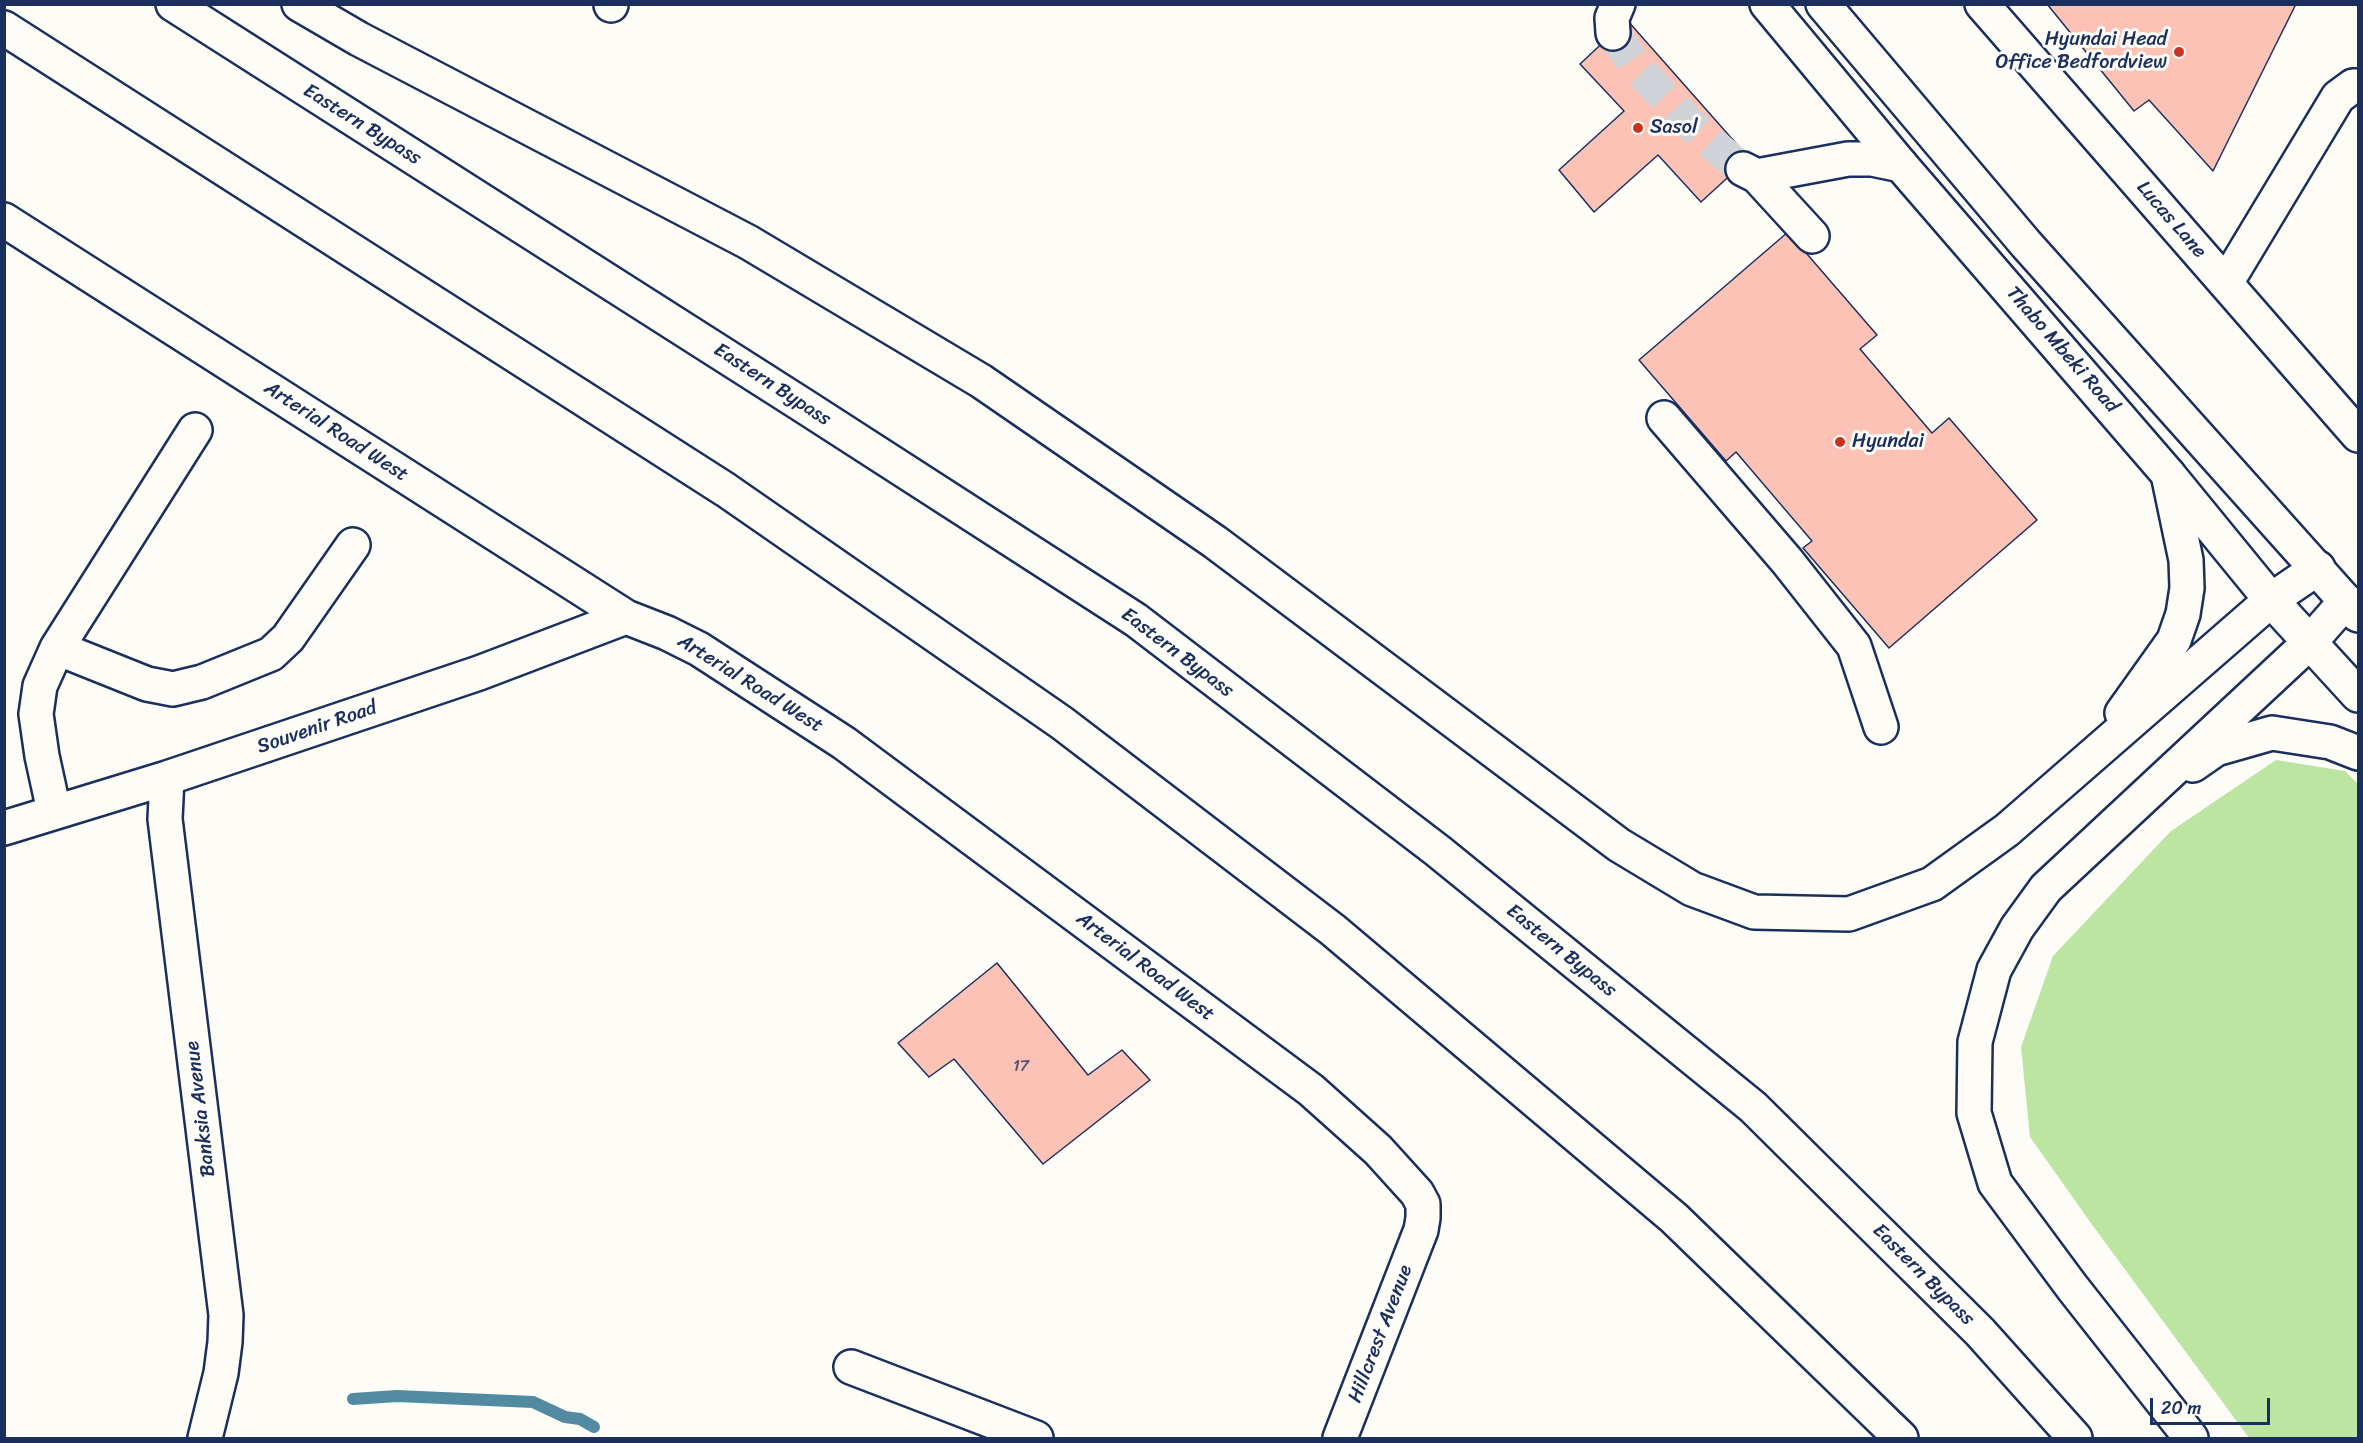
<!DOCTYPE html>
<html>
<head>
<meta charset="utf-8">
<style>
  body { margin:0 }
  #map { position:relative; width:2363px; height:1443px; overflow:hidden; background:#fdfcf7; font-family:Sriracha,sans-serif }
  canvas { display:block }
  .frame { position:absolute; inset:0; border:6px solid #1b2f5e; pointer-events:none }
  .scale { position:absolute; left:2150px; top:1398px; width:120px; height:27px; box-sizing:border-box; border:3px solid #1b2f5e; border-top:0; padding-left:8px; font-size:18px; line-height:21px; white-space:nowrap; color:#1b2f5e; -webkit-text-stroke:4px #fdfcf7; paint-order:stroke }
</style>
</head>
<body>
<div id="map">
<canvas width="2363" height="1443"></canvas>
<div class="frame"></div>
<div class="scale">20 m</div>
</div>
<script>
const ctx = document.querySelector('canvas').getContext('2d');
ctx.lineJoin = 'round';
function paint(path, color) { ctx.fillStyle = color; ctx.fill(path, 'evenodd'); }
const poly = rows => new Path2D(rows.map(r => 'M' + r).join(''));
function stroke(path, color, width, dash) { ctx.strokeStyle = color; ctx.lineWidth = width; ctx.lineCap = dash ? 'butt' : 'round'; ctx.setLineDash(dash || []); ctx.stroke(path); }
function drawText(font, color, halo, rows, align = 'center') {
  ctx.font = font + ' Sriracha,sans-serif'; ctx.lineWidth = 6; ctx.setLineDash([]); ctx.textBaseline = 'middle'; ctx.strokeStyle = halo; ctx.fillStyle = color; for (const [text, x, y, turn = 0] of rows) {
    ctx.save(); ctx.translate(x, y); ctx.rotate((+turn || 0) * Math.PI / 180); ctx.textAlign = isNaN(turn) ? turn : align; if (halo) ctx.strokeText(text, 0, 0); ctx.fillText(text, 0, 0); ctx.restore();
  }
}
paint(poly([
  [2276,760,2345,771,2358,784,2358,1438,2249,1438,2093,1226,2030,1137,2021,1047,2053,956,2171,831]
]), '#bce5a1');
stroke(poly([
  [353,1399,397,1396,533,1402,565,1417,580,1419,594,1427]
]), '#528aa2', 12);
const building = poly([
  [2047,4,2296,4,2213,171,2149,100,2134,111,2047,4],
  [1627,20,1749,158,1701,202,1658,155,1594,212,1559,170,1624,111,1580,64,1627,20],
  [1788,232,1877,335,1860,349,1932,433,1949,418,2037,520,1889,648,1803,548,1812,541,1736,452,1726,461,1639,360,1788,232],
  [997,963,1088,1075,1122,1050,1150,1080,1043,1164,954,1059,929,1077,898,1043,997,963]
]);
paint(building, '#fcc2b5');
stroke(building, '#1b2f5e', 1.5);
stroke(poly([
  [1613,33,1636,66,1686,120,1739,167]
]), '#d0d3d8', 33, [33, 16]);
const minor = poly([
  [611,4,611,5],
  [1982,4,2358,435],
  [1613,33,1612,18,1618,4],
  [1743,169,1757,176,1812,236],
  [1757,176,1848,159,1872,159,1901,165],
  [4,220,626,617,667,633,699,649,844,743,1311,1090,1378,1150,1417,1193,1423,1204,1423,1218,1421,1230,1340,1438],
  [2226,283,2338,97,2353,86,2358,86],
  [1664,418,1787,561,1854,646,1881,727],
  [57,648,147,684,173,689,202,682,271,654,288,638,353,545],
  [167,778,165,819,226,1315,225,1342,221,1373,205,1438],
  [54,811,42,756,36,714,40,686,57,648,195,430],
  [4,828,167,778,479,673,626,617],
  [851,1367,1036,1438]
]);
const major = poly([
  [1767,4,1901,165,2168,474,2271,600,2358,695],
  [1823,4,2026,244,2358,615]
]);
const highway = poly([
  [173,4,804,406,1136,620,1438,851,1753,1107,1980,1332,2075,1438],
  [299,4,359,39,748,242,981,381,1215,542,1619,845,1692,889,1754,912,1849,914,1932,884,2007,830,2271,600,2318,568],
  [4,28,726,490,1062,723,1333,930,1674,1218,1901,1438],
  [2122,713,2174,640,2183,614,2187,588,2186,560,2168,474],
  [2193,765,2216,749,2272,733,2330,742,2358,753],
  [2191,1438,2072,1287,1995,1183,1974,1113,1975,1042,1994,970,2017,928,2046,888,2310,642,2346,601]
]);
stroke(minor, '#1b2f5e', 38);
stroke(major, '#1b2f5e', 38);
stroke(highway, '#1b2f5e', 38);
stroke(minor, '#fdfcf7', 33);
stroke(major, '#fdfcf7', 33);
stroke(highway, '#fdfcf7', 33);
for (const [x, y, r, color] of [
  [2179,52,6,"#c8321e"],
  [1638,128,6,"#c8321e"],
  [1840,442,6,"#c8321e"]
]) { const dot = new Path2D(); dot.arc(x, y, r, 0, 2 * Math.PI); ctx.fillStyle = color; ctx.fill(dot); stroke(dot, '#fdfcf7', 2); }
drawText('16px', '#535474', null, [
  ["17",1021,1067]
]);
drawText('20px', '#1b2f5e', '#fdfcf7', [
  ["Hyundai Head",2167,40,"right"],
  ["Office Bedfordview",2167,63,"right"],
  ["Sasol",1650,128],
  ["Hyundai",1852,442]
], 'left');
drawText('20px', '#1b2f5e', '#fdfcf7', [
  ["Eastern Bypass",362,125,32],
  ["Lucas Lane",2171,220,49],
  ["Thabo Mbeki Road",2062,350,49],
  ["Eastern Bypass",772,385,33],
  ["Arterial Road West",336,432,33],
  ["Eastern Bypass",1177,653,37],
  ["Arterial Road West",750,684,32],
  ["Souvenir Road",317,728,-19],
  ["Eastern Bypass",1561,951,39],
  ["Arterial Road West",1145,967,37],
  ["Banksia Avenue",201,1109,-97],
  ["Eastern Bypass",1923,1275,45],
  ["Hillcrest Avenue",1381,1334,-69]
]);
</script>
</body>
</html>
